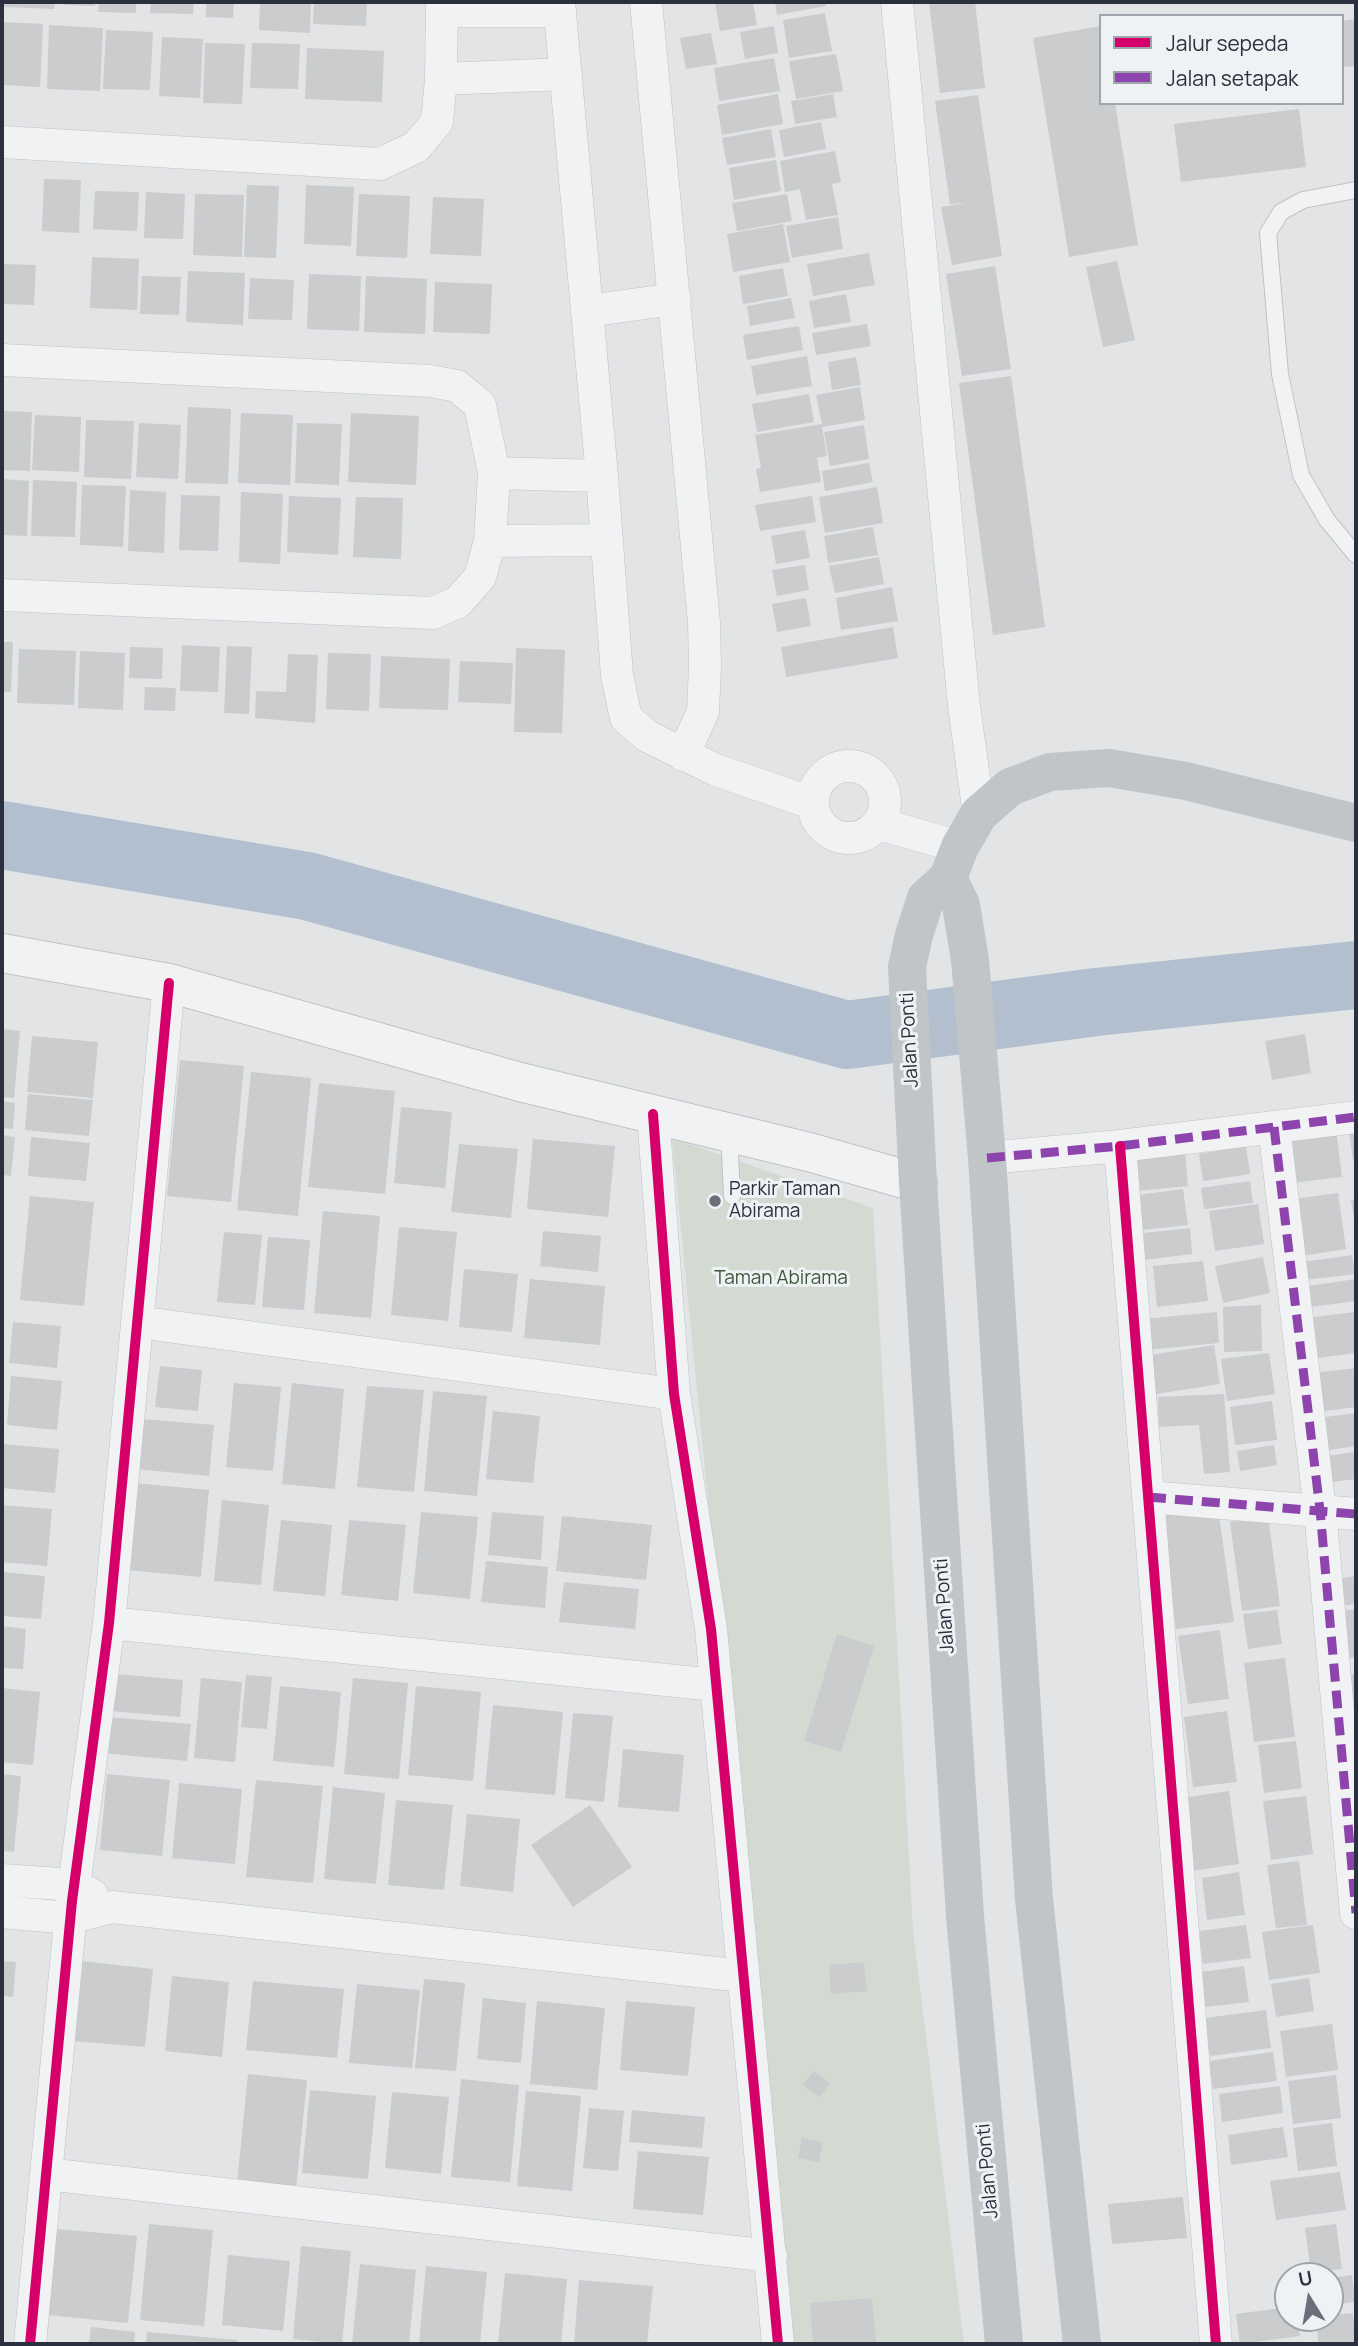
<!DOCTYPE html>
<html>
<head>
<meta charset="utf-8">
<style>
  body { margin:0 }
  #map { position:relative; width:1358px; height:2346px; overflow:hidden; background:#e2e4e6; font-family:Manrope,sans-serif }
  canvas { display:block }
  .frame { position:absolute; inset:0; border:4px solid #2a303e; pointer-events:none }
  .legend { position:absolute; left:1099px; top:14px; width:245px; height:91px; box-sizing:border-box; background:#eff2f5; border:2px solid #a0a4ac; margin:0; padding:9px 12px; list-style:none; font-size:21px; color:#2a303e }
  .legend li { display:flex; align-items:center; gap:14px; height:35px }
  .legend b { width:35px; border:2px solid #a0a4ac }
  .north { position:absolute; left:1274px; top:2262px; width:70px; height:70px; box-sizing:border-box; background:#eff2f5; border:2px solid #a0a4ac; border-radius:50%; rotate:349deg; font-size:19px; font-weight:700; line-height:28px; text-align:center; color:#2a303e }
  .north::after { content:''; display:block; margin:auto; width:24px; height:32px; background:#6a6f79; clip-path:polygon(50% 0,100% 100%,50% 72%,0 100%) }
</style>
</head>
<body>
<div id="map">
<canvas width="1358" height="2346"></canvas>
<div class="frame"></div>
<ul class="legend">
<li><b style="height:9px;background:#d6006c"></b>Jalur sepeda</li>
<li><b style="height:9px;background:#8e44ad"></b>Jalan setapak</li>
</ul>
<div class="north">U</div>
</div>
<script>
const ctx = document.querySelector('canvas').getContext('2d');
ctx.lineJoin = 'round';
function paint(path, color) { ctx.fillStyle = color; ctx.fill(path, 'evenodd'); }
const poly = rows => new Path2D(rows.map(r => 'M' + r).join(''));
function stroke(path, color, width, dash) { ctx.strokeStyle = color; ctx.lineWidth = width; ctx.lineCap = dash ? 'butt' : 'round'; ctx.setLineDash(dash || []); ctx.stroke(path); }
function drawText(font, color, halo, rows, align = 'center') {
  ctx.font = font + ' Manrope,sans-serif'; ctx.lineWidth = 6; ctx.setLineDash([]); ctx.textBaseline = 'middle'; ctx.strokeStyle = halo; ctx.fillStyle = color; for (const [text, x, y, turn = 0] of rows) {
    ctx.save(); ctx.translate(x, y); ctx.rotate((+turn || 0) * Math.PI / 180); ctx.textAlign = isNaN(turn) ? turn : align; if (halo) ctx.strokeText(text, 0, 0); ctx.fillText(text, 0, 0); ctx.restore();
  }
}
paint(poly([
  [672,1138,873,1208,913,1931,964,2344,792,2344]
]), '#d2dad2');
stroke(poly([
  [2,835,307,886,847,1035,1096,1002,1356,975]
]), '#b2bfcf', 68);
paint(poly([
  [5,2,55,2,54,9,4,7],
  [63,2,95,2,95,6,63,5],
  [99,2,136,2,136,13,98,12],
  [151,2,194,2,193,14,150,13],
  [206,2,234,2,233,18,206,17],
  [260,2,311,2,310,33,259,30],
  [314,2,367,2,366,26,313,24],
  [715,2,753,2,757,25,720,31],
  [775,2,825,2,826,6,777,15],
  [929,2,975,2,985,88,940,93],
  [825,13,832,51,789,58,783,20],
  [1356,19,1356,66,1342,67,1342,21],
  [4,22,43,24,40,87,2,85],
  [49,25,103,28,100,91,47,89],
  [774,26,778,53,745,59,740,32],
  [1101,26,1101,103,1115,103,1138,245,1069,257,1033,38],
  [106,30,153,32,150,90,103,89],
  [711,33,717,64,686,69,680,38],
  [162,37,203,39,200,98,159,96],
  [205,43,245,44,242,104,203,103],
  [252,43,300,44,298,89,250,88],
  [307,48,384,51,382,102,305,99],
  [836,54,843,91,796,99,789,61],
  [774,58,780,91,719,101,714,68],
  [778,94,783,124,722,135,717,105],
  [833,94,837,117,795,124,791,101],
  [978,95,1002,256,952,265,941,207,967,203,950,204,935,101],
  [1299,109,1306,167,1181,182,1174,124],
  [821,122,826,149,784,157,779,130],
  [771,129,776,157,727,165,722,138],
  [835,151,841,182,832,184,838,215,806,220,800,189,785,192,780,161],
  [776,160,781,191,734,200,729,168],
  [44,179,81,180,79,233,42,231],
  [247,185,279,186,276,258,244,257],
  [306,185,354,187,351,246,304,244],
  [95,191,139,192,137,231,93,229],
  [146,192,185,194,183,239,144,238],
  [195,194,244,195,242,257,193,255],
  [359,194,410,196,407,258,356,256],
  [787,194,792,221,737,231,732,203],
  [433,197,484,199,481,256,430,254],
  [838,217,843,249,792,258,786,226],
  [783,224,790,262,733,272,727,234],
  [869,253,875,285,813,296,807,264],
  [92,257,139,259,137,310,90,308],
  [1117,261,1135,340,1103,347,1086,267],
  [2,264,36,265,34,305,2,304],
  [995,266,1011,369,962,376,946,274],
  [783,268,788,296,743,304,739,276],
  [188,271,245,273,243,325,186,322],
  [309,274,361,276,359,331,307,329],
  [142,276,181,277,179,315,140,314],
  [366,276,427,279,425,334,364,332],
  [250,278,294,280,292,320,248,319],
  [435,282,492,284,490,334,433,332],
  [846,294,851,322,814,328,809,301],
  [791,298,795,318,750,326,747,306],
  [867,324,871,346,816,355,812,333],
  [799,326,803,350,747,360,743,335],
  [807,356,812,386,756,395,751,366],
  [856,357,861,385,832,390,828,362],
  [1011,376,1045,627,993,635,959,383],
  [860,387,865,420,822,427,827,456,817,458,821,482,760,492,756,469,761,468,755,435,822,424,816,395],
  [809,394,814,422,757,432,752,404],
  [188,407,231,409,228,484,185,483],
  [2,411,32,412,30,471,2,470],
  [241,413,293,415,290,485,238,483],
  [351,413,419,416,416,485,348,482],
  [35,415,81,417,79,472,32,470],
  [86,420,134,421,131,479,84,477],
  [139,423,181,425,178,479,136,477],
  [297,423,342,424,339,485,295,483],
  [864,425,869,459,830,466,824,432],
  [869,463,873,482,825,491,822,471],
  [2,479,29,481,27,536,2,535],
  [33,480,77,482,75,537,31,536],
  [82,485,126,486,123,547,80,545],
  [877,487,883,523,825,533,819,497],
  [130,490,166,492,164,553,128,551],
  [241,492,283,494,280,564,239,562],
  [181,495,220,496,218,551,179,550],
  [289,496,341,498,338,555,287,552],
  [812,496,816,522,760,531,755,505],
  [356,497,403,498,401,559,353,557],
  [873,527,878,555,828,563,824,536],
  [805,530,810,558,776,564,771,536],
  [879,557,884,584,835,593,829,566],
  [805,565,809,590,777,596,772,570],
  [892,587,898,621,841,630,836,598],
  [806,598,811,626,777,632,772,604],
  [893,627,898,658,786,677,781,647],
  [2,642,13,642,11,692,2,692],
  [182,645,220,647,218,692,180,691],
  [227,646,252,647,249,714,224,713],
  [130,647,163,648,162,679,129,678],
  [516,648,565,650,562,733,514,732],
  [19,649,76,651,74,705,17,703],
  [80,651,125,653,123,710,78,708],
  [328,653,371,654,369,711,326,709],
  [288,654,318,655,315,723,255,718,256,691,286,692],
  [381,656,450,659,448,710,379,708],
  [460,661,513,663,511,704,458,702],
  [145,687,176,688,175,711,144,710],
  [2,1029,20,1031,14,1098,2,1097],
  [1305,1034,1311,1073,1272,1080,1265,1041],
  [32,1036,98,1042,93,1098,27,1092],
  [180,1060,244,1066,231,1202,167,1196],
  [251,1072,311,1078,298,1216,237,1210],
  [319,1083,395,1091,385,1194,308,1187],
  [28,1094,93,1100,89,1136,25,1130],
  [2,1101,15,1103,13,1129,2,1128],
  [401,1107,452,1112,445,1188,394,1183],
  [1336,1128,1342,1177,1292,1183,1285,1135],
  [1349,1129,1356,1129,1356,1161,1353,1161],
  [2,1135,15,1137,11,1176,2,1175],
  [31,1137,90,1143,86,1181,28,1176],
  [533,1139,615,1146,608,1217,527,1209],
  [459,1144,518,1149,511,1218,451,1212],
  [1246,1146,1250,1174,1203,1181,1199,1154],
  [1185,1151,1188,1186,1128,1192,1125,1157],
  [1250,1181,1253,1203,1204,1209,1201,1188],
  [1183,1189,1188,1225,1134,1231,1130,1196],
  [1338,1193,1346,1249,1301,1256,1294,1199],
  [30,1196,94,1202,84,1306,20,1300],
  [1356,1199,1356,1226,1355,1226,1351,1200],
  [1258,1204,1264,1244,1215,1251,1209,1211],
  [323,1211,380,1216,371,1318,314,1313],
  [399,1227,457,1232,448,1321,391,1315],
  [1190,1228,1192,1254,1137,1261,1134,1234],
  [543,1231,601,1236,598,1272,540,1266],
  [224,1232,262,1235,255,1305,217,1302],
  [268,1237,310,1240,304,1310,262,1307],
  [1352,1255,1355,1274,1305,1280,1303,1262],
  [1263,1257,1270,1293,1223,1303,1215,1266],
  [1203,1261,1208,1301,1157,1307,1153,1266],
  [464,1269,518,1274,512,1332,459,1327],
  [530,1279,605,1286,600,1345,524,1338],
  [1356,1279,1356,1301,1311,1307,1308,1286],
  [1261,1305,1262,1351,1224,1352,1223,1307],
  [1217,1312,1219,1343,1146,1350,1143,1319],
  [1355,1312,1356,1353,1310,1359,1305,1318],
  [13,1322,61,1326,57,1368,9,1363],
  [1214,1345,1220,1384,1144,1396,1137,1357],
  [1269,1353,1275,1394,1227,1401,1221,1359],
  [160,1366,202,1370,198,1411,155,1407],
  [1356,1368,1356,1407,1318,1412,1313,1373],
  [11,1376,62,1381,57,1430,7,1425],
  [234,1383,281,1387,273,1471,226,1467],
  [292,1383,344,1389,335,1489,282,1484],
  [367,1386,424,1390,414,1492,357,1487],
  [433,1391,487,1396,477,1496,424,1491],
  [1224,1394,1230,1472,1204,1474,1199,1425,1159,1427,1158,1397],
  [1272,1401,1277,1440,1235,1445,1230,1407],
  [493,1411,540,1416,533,1483,486,1479],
  [1356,1413,1356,1446,1323,1451,1318,1418],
  [129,1418,214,1425,209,1476,124,1468],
  [2,1444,59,1449,55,1493,2,1488],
  [1274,1445,1277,1465,1240,1471,1237,1451],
  [1355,1452,1356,1479,1323,1483,1320,1457],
  [134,1483,209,1490,201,1577,126,1570],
  [222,1500,269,1505,261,1585,214,1581],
  [2,1505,52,1509,47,1566,2,1562],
  [1218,1508,1234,1622,1176,1629,1161,1516],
  [421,1512,478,1517,470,1599,413,1593],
  [492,1512,544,1516,541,1560,488,1555],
  [562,1516,652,1525,646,1580,556,1571],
  [1268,1516,1280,1606,1242,1611,1230,1522],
  [281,1520,332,1525,325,1596,273,1591],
  [349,1520,406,1525,398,1601,341,1595],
  [486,1561,548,1567,545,1608,481,1602],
  [2,1572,45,1576,41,1619,2,1616],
  [1356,1576,1356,1604,1334,1607,1331,1580],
  [564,1582,639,1589,635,1629,559,1622],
  [1356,1609,1356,1657,1338,1660,1334,1612],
  [1277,1610,1282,1644,1248,1649,1243,1614],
  [2,1626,26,1629,23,1669,2,1668],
  [1220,1630,1229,1699,1188,1704,1178,1636],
  [837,1634,874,1646,841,1752,804,1741],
  [1285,1658,1295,1737,1254,1742,1244,1663],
  [115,1674,183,1680,180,1717,111,1711],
  [1356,1674,1356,1712,1343,1714,1339,1677],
  [246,1675,272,1677,267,1729,241,1727],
  [201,1678,242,1682,235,1762,194,1758],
  [353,1678,408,1683,399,1779,344,1774],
  [280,1686,341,1692,334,1767,273,1761],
  [416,1686,481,1692,473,1781,408,1775],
  [2,1688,40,1692,33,1765,2,1762],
  [493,1705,563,1712,555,1795,485,1789],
  [1227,1711,1237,1782,1193,1787,1184,1717],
  [573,1713,613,1716,604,1802,565,1798],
  [106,1717,191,1724,187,1761,102,1753],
  [1296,1741,1302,1788,1264,1793,1258,1745],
  [623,1749,684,1755,679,1812,618,1807],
  [2,1774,21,1776,14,1852,2,1851],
  [107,1774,170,1780,162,1856,100,1850],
  [256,1780,323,1786,313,1883,246,1877],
  [179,1783,242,1789,235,1864,172,1858],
  [333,1787,385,1793,376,1884,324,1879],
  [1229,1791,1239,1864,1191,1871,1181,1798],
  [1306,1796,1313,1854,1271,1860,1263,1801],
  [396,1800,453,1805,444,1890,388,1885],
  [590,1805,632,1867,573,1907,531,1845],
  [467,1814,520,1819,513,1892,460,1886],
  [1299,1861,1307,1925,1276,1928,1267,1865],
  [1239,1872,1245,1915,1207,1920,1202,1878],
  [1246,1925,1251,1958,1203,1964,1199,1931],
  [1313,1925,1320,1973,1269,1980,1262,1932],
  [2,1961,16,1962,13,1997,2,1996],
  [81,1961,153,1969,145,2047,73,2041],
  [864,1962,867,1991,831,1994,829,1965],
  [1244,1966,1249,2002,1205,2007,1201,1972],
  [172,1976,229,1982,222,2057,165,2051],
  [1309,1978,1314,2011,1276,2017,1271,1984],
  [424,1979,465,1983,456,2071,415,2068],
  [253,1981,344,1989,337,2058,246,2050],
  [357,1984,420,1990,412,2068,349,2063],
  [483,1998,526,2003,521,2063,477,2059],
  [537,2001,605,2008,597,2090,530,2084],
  [626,2001,695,2007,688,2076,620,2070],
  [1266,2010,1271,2048,1210,2056,1205,2018],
  [1332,2024,1338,2070,1286,2077,1280,2031],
  [1273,2052,1277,2081,1213,2089,1209,2061],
  [814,2071,830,2083,820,2097,803,2085],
  [248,2074,307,2080,296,2189,237,2183],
  [1336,2075,1341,2118,1293,2124,1288,2081],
  [461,2079,519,2085,510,2182,451,2177],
  [1280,2086,1283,2113,1222,2122,1219,2094],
  [310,2090,376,2096,368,2179,302,2173],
  [526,2091,581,2096,572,2191,517,2186],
  [392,2092,449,2097,441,2174,385,2168],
  [589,2108,624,2111,618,2171,583,2168],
  [632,2110,705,2117,702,2148,629,2142],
  [1332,2123,1337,2166,1298,2171,1293,2128],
  [1283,2127,1288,2157,1231,2165,1228,2135],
  [802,2138,823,2142,819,2162,798,2158],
  [638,2151,709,2157,703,2215,633,2209],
  [1340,2172,1346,2210,1276,2220,1270,2181],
  [1183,2197,1187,2238,1112,2244,1108,2204],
  [149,2224,213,2230,204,2326,140,2320],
  [1336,2224,1342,2269,1311,2273,1305,2228],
  [56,2229,137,2236,128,2323,47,2315],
  [301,2246,351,2251,342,2344,293,2339],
  [228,2255,290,2261,283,2331,222,2325],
  [360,2264,416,2270,409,2344,352,2344],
  [426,2266,487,2272,480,2344,419,2344],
  [505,2273,567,2279,561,2344,498,2344],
  [1352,2275,1355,2302,1330,2305,1330,2278],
  [579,2280,653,2286,647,2344,574,2344],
  [872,2298,876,2344,813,2344,810,2303],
  [1288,2307,1288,2318,1298,2318,1300,2336,1240,2344,1236,2314],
  [1353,2313,1356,2344,1319,2344,1315,2318,1330,2318,1330,2315],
  [91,2327,135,2332,134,2344,89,2344],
  [147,2332,237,2340,237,2344,146,2344]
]), '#caccce');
const service = poly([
  [1356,190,1303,200,1281,212,1268,233,1280,374,1301,475,1327,520,1356,555],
  [729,1133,732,1196]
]);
const minor = poly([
  [559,2,602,476,617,675,626,718,647,736,716,770,812,803],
  [646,2,704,622,705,666,703,712,683,755],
  [897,2,964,706,979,814],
  [443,11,560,11],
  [441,79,566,74],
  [2,142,380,164,416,147,437,122,441,79,442,2],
  [587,311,675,299],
  [2,360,430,381,457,386,480,405,494,473,490,541,480,577,458,602,433,613,2,595],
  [494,473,602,476],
  [490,541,606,540],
  '813 802a36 36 0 1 1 72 0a36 36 0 1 1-72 0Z',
  [879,824,960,847],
  [653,1114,674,1394,711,1629,778,2344],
  [1274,1127,1320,1510,1356,1913],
  [1120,1146,1216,2344],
  [987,1158,1120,1146,1356,1117],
  [137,1322,674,1394],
  [1148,1497,1356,1514],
  [109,1623,715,1685],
  [2,1880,75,1885,92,1895],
  [2,1912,70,1918,112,1907,743,1976],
  [46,2174,771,2256],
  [30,2344,72,1901,109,1623,169,983]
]);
const tertiary = poly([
  [2,953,169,983,520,1082,809,1152,918,1183]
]);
stroke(service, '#c0c2c4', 18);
stroke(minor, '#c0c2c4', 33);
stroke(tertiary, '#c0c2c4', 40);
stroke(service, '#f0f2f3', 16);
stroke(minor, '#f0f2f3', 32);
stroke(tertiary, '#f0f2f3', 38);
stroke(poly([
  [948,878,961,905,970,960,987,1158,1034,1899,1082,2344],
  [1004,2344,965,1916,918,1183,907,967,914,935,926,898,948,878,960,847,979,814,1010,787,1050,772,1109,768,1186,781,1356,823]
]), '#c2c5c8', 38);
stroke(poly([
  [1274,1127,1320,1510,1356,1913],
  [987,1158,1120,1146,1356,1117],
  [1148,1497,1356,1514]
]), '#8e44ad', 9, [18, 9]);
stroke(poly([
  [653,1114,674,1394,711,1629,778,2344],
  [1120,1146,1216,2344],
  [30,2344,72,1901,109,1623,169,983]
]), '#d6006c', 10);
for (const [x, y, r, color] of [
  [715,1201,7,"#6a6f79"]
]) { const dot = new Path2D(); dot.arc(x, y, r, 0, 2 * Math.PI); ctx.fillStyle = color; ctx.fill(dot); stroke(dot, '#eff2f5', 2.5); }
drawText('19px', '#2a303e', '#eff2f5', [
  ["Jalan Ponti",910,1040,-93],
  ["Jalan Ponti",945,1606,-94],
  ["Jalan Ponti",988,2171,-95]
]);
drawText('19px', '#2a303e', '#eff2f5', [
  ["Parkir Taman",729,1190],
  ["Abirama",729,1212]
], 'left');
drawText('19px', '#3d5838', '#eff2f5', [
  ["Taman Abirama",781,1279]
]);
</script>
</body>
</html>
